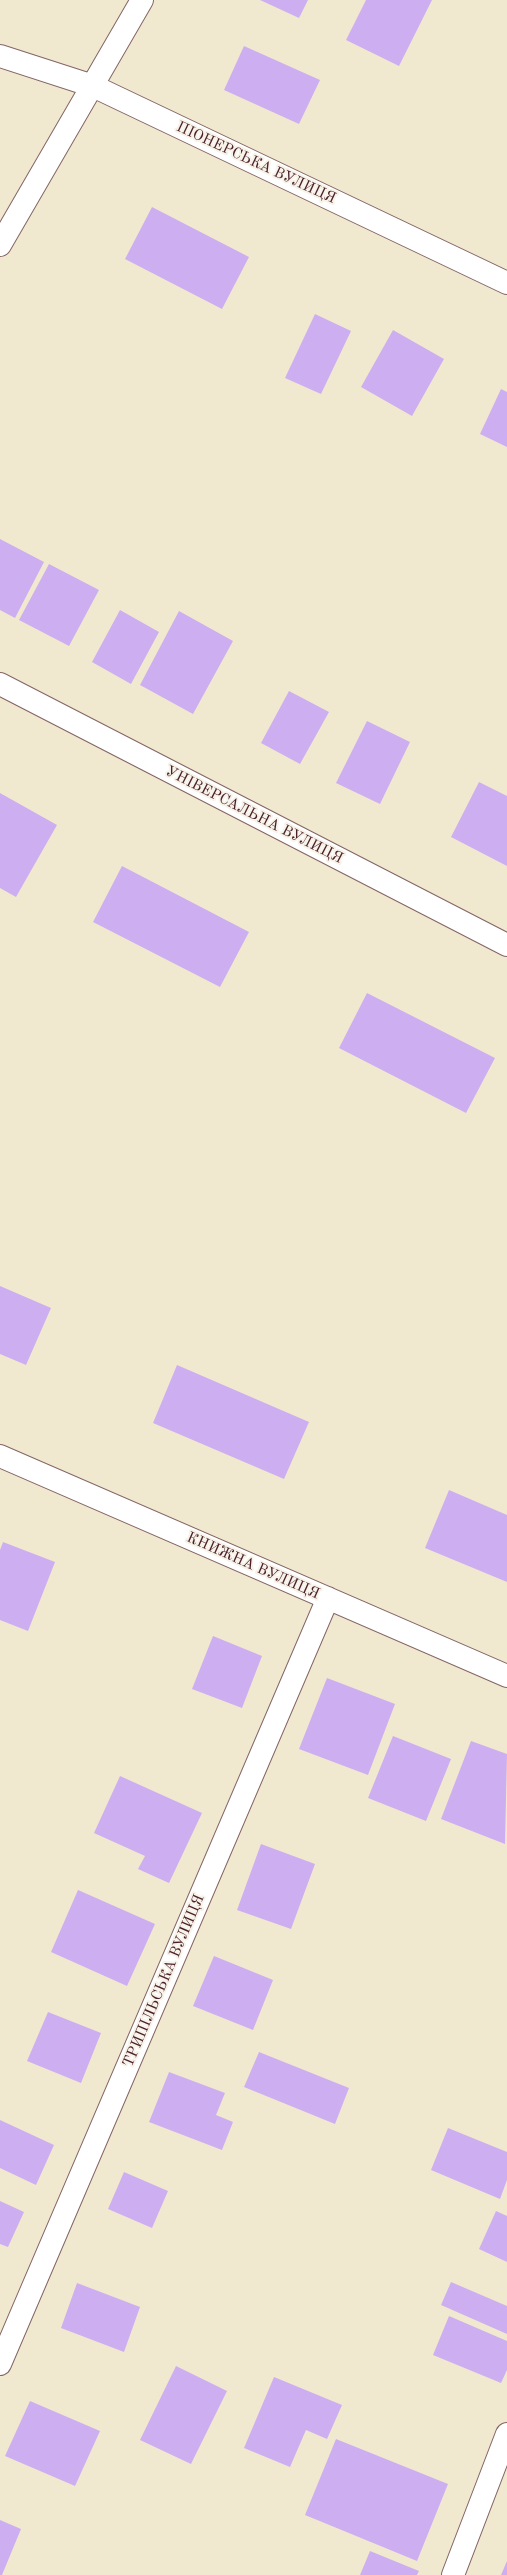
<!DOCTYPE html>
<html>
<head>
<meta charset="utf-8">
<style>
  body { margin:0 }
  canvas { display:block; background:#f1e8d0 }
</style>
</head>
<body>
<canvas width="507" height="2575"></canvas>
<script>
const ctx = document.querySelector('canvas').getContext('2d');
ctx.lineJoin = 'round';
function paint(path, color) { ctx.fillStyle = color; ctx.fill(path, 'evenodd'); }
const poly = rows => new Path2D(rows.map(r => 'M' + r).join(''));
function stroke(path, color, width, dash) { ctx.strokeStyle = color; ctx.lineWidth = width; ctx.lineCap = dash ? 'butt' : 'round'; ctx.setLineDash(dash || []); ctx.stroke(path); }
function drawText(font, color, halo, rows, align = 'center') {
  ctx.font = font + ' "Old Standard TT",serif'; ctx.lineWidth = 4; ctx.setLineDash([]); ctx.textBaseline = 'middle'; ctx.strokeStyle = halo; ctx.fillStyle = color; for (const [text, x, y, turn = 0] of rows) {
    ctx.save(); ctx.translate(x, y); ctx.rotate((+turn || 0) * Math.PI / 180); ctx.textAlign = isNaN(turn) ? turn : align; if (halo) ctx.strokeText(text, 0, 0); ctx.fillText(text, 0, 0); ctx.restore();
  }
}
paint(poly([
  [260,0,308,0,299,18],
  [366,0,432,0,399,66,346,40],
  [244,46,320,80,299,124,224,90],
  [152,207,249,257,222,309,125,259],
  [315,314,351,331,321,394,285,378],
  [393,330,444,359,412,416,361,387],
  [501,389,507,392,507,447,480,434],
  [0,539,44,562,15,618,0,610],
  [49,564,99,590,69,646,19,620],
  [120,610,159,632,131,684,92,662],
  [179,611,233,641,193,714,140,685],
  [289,691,329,712,300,764,261,743],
  [367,721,410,742,380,804,336,783],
  [479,782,507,796,507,866,451,837],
  [0,793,57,825,16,897,0,888],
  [122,866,249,932,220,987,93,922],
  [367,993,495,1058,466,1113,339,1048],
  [0,1286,51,1308,26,1365,0,1354],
  [177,1365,309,1422,284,1479,153,1423],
  [449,1490,507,1515,507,1582,425,1548],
  [3,1542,55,1562,28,1631,0,1620,0,1550],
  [213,1636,262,1656,242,1708,192,1689],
  [327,1678,395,1704,368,1775,299,1749],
  [393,1736,451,1759,426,1821,368,1798],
  [471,1741,507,1754,505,1844,441,1819],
  [120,1776,202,1813,169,1883,138,1869,145,1856,94,1833],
  [261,1844,315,1864,291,1929,237,1910],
  [78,1890,155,1924,127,1986,51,1952],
  [214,1956,273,1980,253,2030,193,2006],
  [48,2012,101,2033,81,2083,27,2061],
  [259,2052,349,2088,335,2124,244,2087],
  [169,2072,225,2093,216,2115,233,2122,222,2150,149,2122],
  [0,2120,54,2145,36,2185,0,2168],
  [448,2128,507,2152,507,2180,500,2199,431,2170],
  [124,2172,168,2191,152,2228,108,2209],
  [0,2201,24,2212,8,2247,0,2244],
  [496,2211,507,2216,507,2262,479,2249],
  [451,2282,507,2306,507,2334,441,2305],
  [77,2283,140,2307,124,2352,61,2328],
  [449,2316,507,2341,507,2370,501,2383,433,2355],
  [176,2366,227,2391,191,2464,140,2440],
  [274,2377,342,2405,327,2439,306,2430,290,2467,244,2448],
  [30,2401,100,2431,75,2486,5,2456],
  [336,2439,448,2484,417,2561,305,2515],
  [0,2520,21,2529,2,2575,0,2575],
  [370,2551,419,2571,417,2575,360,2575],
  [507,2561,507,2575,501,2575]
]), '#cdaff1');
const minor = poly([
  [0,56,93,86,507,283],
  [0,245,142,0],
  [0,684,507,945],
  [0,1456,507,1676],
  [0,2364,328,1598],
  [453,2575,507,2434]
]);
stroke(minor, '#846565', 24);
stroke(minor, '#fff', 22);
drawText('15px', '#4a1f2b', '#f7f3e8', [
  ["ПІОНЕРСЬКА ВУЛИЦЯ",256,163,25],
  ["УНІВЕРСАЛЬНА ВУЛИЦЯ",254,815,27],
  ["КНИЖНА ВУЛИЦЯ",253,1566,24],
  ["ТРИПІЛЬСЬКА ВУЛИЦЯ",164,1981,-67]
]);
</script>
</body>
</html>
